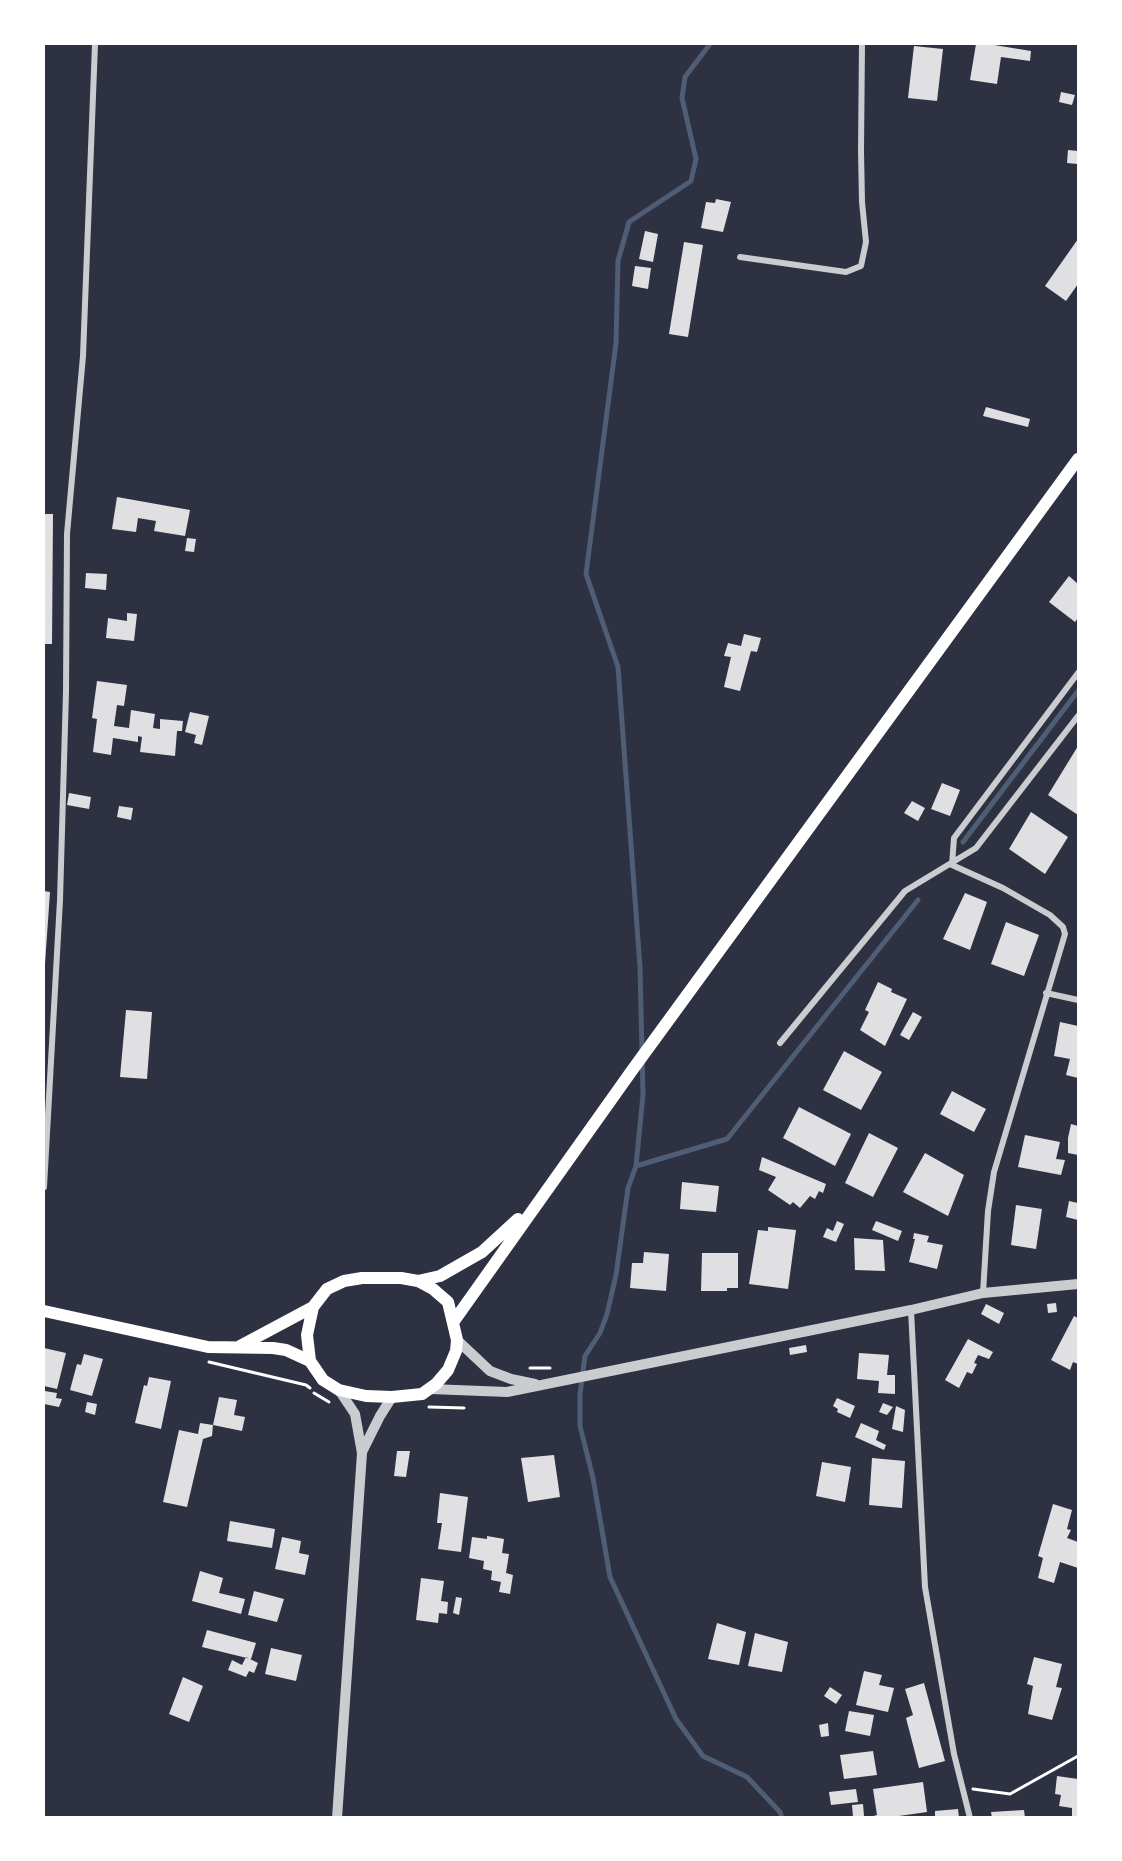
<!DOCTYPE html>
<html>
<head>
<meta charset="utf-8">
<style>
  body { margin:0 }
  #map { position:relative; width:1122px; height:1861px; overflow:hidden; background:#2d3142; font-family:"Golos Text",sans-serif }
  canvas { display:block }
  .frame { position:absolute; inset:0; border:45px solid #fff; pointer-events:none }
</style>
</head>
<body>
<div id="map">
<canvas width="1122" height="1861"></canvas>
<div class="frame"></div>
</div>
<script>
const ctx = document.querySelector('canvas').getContext('2d');
ctx.lineJoin = 'round';
const poly = rows => new Path2D(rows.map(r => 'M' + r).join(''));
function stroke(path, color, width, dash) { ctx.strokeStyle = color; ctx.lineWidth = width; ctx.lineCap = dash ? 'butt' : 'round'; ctx.setLineDash(dash || []); ctx.stroke(path); }
function paint(path, color) { ctx.fillStyle = color; ctx.fill(path, 'evenodd'); }
stroke(poly([
  [710,44,685,77,682,98,696,159,691,181,629,222,618,261,616,343,586,574,618,667,640,967,643,1095,636,1166,628,1188,616,1275,607,1314,600,1333,585,1356,580,1394,580,1426,593,1478,610,1577,676,1719,703,1756,747,1777,780,1812,782,1818],
  [963,842,1078,691],
  [636,1166,727,1139,918,900]
]), '#4f5d75', 5);
paint(poly([
  [976,44,988,44,1031,51,1030,61,1001,57,997,84,970,80],
  [914,46,943,49,937,101,908,98],
  [1061,92,1075,95,1072,105,1059,102],
  [1068,150,1078,151,1078,164,1067,163],
  [716,199,731,202,723,232,701,228,706,202,715,203],
  [645,231,658,234,653,262,639,259],
  [1078,239,1078,284,1066,301,1045,286],
  [684,242,703,245,688,337,669,334],
  [635,266,651,268,648,289,632,286],
  [986,407,1030,419,1028,427,983,416],
  [117,497,190,510,185,536,154,531,156,521,138,518,136,532,112,529],
  [44,514,53,514,52,644,44,644],
  [187,538,196,539,194,552,185,551],
  [86,573,107,574,106,590,85,588],
  [1069,576,1078,584,1078,618,1075,622,1049,602],
  [127,613,137,614,134,641,106,638,108,618,127,621],
  [744,634,761,638,757,652,751,651,740,691,724,687,731,657,724,656,728,643,741,646],
  [97,681,127,685,124,706,117,705,114,726,129,728,131,710,155,714,153,728,160,729,160,719,183,721,182,731,177,731,175,756,140,752,142,737,138,736,138,742,113,738,111,755,93,752,97,719,92,718],
  [190,712,209,716,202,745,194,743,196,735,185,732],
  [1078,746,1078,815,1048,795],
  [942,783,960,790,950,816,931,809],
  [69,793,91,797,89,809,67,805],
  [912,801,925,808,918,821,904,813],
  [119,806,133,808,131,820,117,817],
  [1031,812,1068,837,1045,874,1009,849],
  [44,891,50,892,45,964,44,964],
  [965,893,987,902,970,950,943,939],
  [1006,922,1039,935,1024,976,991,964],
  [878,982,892,989,891,992,907,999,885,1046,860,1030,869,1012,865,1010],
  [126,1010,152,1012,147,1079,120,1077],
  [913,1012,922,1017,909,1040,900,1035],
  [1060,1022,1078,1026,1078,1078,1066,1075,1070,1059,1054,1056],
  [844,1051,882,1072,861,1110,823,1090],
  [952,1091,986,1109,974,1132,940,1114],
  [799,1107,851,1134,835,1166,783,1138],
  [1071,1124,1078,1126,1078,1155,1068,1153,1068,1138],
  [869,1133,898,1148,873,1197,845,1183],
  [1025,1135,1060,1142,1056,1159,1065,1160,1061,1175,1018,1167],
  [925,1153,964,1175,948,1216,903,1192],
  [762,1157,826,1184,823,1193,819,1191,815,1199,810,1196,800,1208,793,1202,790,1205,768,1190,776,1177,759,1170],
  [682,1182,719,1186,716,1212,680,1209],
  [1069,1201,1078,1203,1078,1220,1066,1217],
  [1016,1205,1042,1209,1036,1249,1011,1245],
  [837,1221,844,1224,836,1242,823,1237,827,1228,833,1231],
  [876,1221,902,1231,898,1241,872,1230],
  [768,1227,796,1230,788,1289,749,1284,758,1230,768,1231],
  [914,1233,929,1236,927,1242,943,1245,937,1269,909,1262,915,1239,913,1239],
  [854,1238,883,1240,885,1271,855,1270],
  [644,1252,669,1254,666,1291,630,1288,632,1263,643,1263],
  [702,1253,738,1253,738,1288,727,1288,727,1291,701,1291],
  [1056,1303,1057,1312,1048,1313,1047,1304],
  [986,1304,1004,1313,999,1324,981,1314],
  [1074,1316,1078,1318,1078,1364,1073,1362,1070,1370,1051,1360],
  [968,1339,993,1352,989,1359,978,1355,974,1363,977,1364,972,1374,967,1372,959,1388,945,1380],
  [806,1345,807,1352,790,1355,789,1348],
  [44,1348,66,1353,57,1389,44,1386],
  [859,1353,889,1355,887,1375,895,1375,895,1394,878,1393,879,1381,857,1379],
  [84,1354,103,1359,92,1396,70,1390,77,1364,81,1365],
  [149,1377,171,1381,161,1429,135,1423,144,1385,147,1386],
  [45,1391,57,1393,56,1398,62,1399,59,1407,44,1404],
  [219,1397,237,1400,234,1415,245,1417,242,1431,213,1425],
  [837,1398,855,1406,850,1418,837,1412,838,1409,833,1406],
  [87,1402,97,1404,95,1415,85,1412],
  [883,1403,893,1407,887,1415,879,1412],
  [896,1406,905,1410,903,1432,892,1429],
  [200,1423,213,1425,212,1436,203,1439,187,1507,163,1502,179,1430,198,1434],
  [861,1423,879,1431,876,1440,886,1445,884,1450,855,1437],
  [397,1451,410,1451,406,1477,394,1476],
  [554,1455,560,1497,528,1502,521,1458],
  [872,1458,905,1461,902,1508,869,1505],
  [822,1462,851,1467,845,1502,816,1496],
  [440,1493,468,1497,461,1552,438,1549,442,1523,437,1523],
  [1053,1504,1072,1510,1067,1529,1071,1530,1067,1538,1078,1542,1078,1568,1060,1562,1054,1583,1038,1578,1043,1558,1038,1556],
  [230,1521,275,1529,272,1548,227,1541],
  [487,1536,504,1539,502,1553,509,1554,506,1573,513,1575,510,1594,499,1592,501,1582,491,1580,492,1571,483,1569,484,1561,469,1558,472,1537,487,1539],
  [282,1537,301,1541,299,1553,309,1555,305,1575,275,1569],
  [200,1571,223,1578,219,1593,245,1599,241,1614,192,1601],
  [421,1578,444,1581,441,1601,448,1602,447,1614,439,1613,438,1623,416,1620],
  [254,1591,284,1599,277,1622,248,1615],
  [456,1597,462,1598,459,1615,453,1613],
  [717,1623,746,1632,739,1665,708,1659],
  [207,1630,256,1643,251,1659,202,1647],
  [755,1633,788,1642,782,1672,748,1666],
  [271,1648,302,1655,296,1681,265,1674],
  [246,1657,258,1663,254,1673,249,1671,246,1677,228,1670,232,1660,242,1665],
  [1034,1657,1062,1664,1056,1687,1062,1688,1052,1720,1028,1714,1033,1686,1027,1684],
  [864,1671,882,1675,879,1685,894,1688,888,1712,856,1705],
  [183,1677,203,1686,189,1722,169,1714],
  [924,1683,945,1761,919,1768,906,1718,913,1715,905,1689],
  [830,1687,842,1695,836,1704,824,1696],
  [849,1711,874,1715,870,1736,845,1731],
  [828,1723,829,1736,821,1737,819,1725],
  [873,1751,877,1775,844,1779,840,1755],
  [1057,1776,1078,1779,1078,1818,1072,1818,1072,1808,1059,1806,1061,1795,1055,1794],
  [923,1782,927,1812,885,1818,866,1818,877,1815,873,1789],
  [856,1789,858,1802,831,1805,829,1792],
  [863,1804,864,1816,853,1817,852,1805],
  [958,1809,959,1818,935,1818,935,1811],
  [1024,1810,1025,1818,992,1818,991,1812]
]), '#e0e0e3');
stroke(poly([
  [209,1362,306,1385,310,1388],
  [530,1368,550,1368],
  [314,1393,329,1402],
  [429,1407,464,1408],
  [973,1789,1010,1794,1078,1756]
]), '#fff', 3);
stroke(poly([
  [740,257,846,272,861,266,866,242,862,202,861,151,862,44],
  [952,865,1003,888,1050,915,1063,927,1065,934,994,1172,988,1211,983,1293],
  [952,865,954,838,1078,673],
  [1046,993,1078,1000],
  [780,1043,905,891,976,848,1078,716],
  [44,1187,60,900,66,692,67,534,83,356,95,44],
  [911,1310,925,1587,954,1754,970,1818]
]), '#caccd0', 6);
stroke(poly([
  [457,1340,490,1371,511,1379,535,1384],
  [430,1389,507,1392,911,1310,983,1293,1078,1284],
  [362,1452,380,1416,392,1397],
  [337,1818,362,1453,355,1414,339,1390]
]), '#caccd0', 10);
stroke(poly([
  [362,1278,401,1278,418,1281,433,1289,448,1302,457,1340,456,1351,448,1370,436,1384,422,1394,392,1397,366,1396,339,1390,323,1380,310,1361,307,1335,313,1307,327,1289,344,1281,362,1278],
  [418,1281,440,1276,482,1252,518,1219],
  [44,1311,208,1347,273,1348,286,1350,310,1361],
  [454,1321,633,1069,1078,459],
  [240,1346,313,1307]
]), '#fff', 12);
</script>
</body>
</html>
